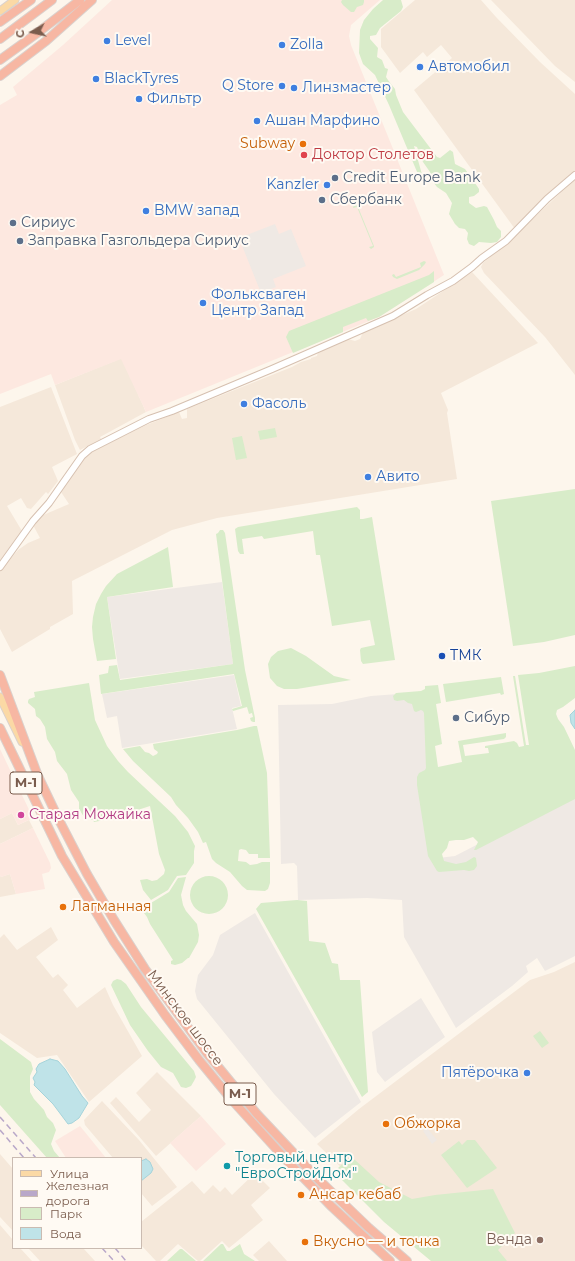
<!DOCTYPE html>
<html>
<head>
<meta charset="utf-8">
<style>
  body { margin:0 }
  #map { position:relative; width:575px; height:1261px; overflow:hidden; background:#fdf6ec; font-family:Montserrat,sans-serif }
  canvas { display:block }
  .legend { position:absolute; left:12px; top:1157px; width:130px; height:92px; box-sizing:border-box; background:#fffaf3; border:1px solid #cabbb1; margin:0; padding:5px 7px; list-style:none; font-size:12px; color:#7a5c4d }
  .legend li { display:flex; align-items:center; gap:8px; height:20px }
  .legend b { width:20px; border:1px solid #cabbb1 }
  .north { position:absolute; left:12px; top:12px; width:40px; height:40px; -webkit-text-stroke:3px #fffaf3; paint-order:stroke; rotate:261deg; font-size:11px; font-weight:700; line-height:16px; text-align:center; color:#7a5c4d }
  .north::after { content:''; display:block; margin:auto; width:14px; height:18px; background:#7a5c4d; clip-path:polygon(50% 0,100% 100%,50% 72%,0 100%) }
</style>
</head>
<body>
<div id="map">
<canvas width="575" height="1261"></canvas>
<ul class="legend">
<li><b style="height:5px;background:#fbd9a5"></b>Улица</li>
<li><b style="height:5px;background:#b9a8c9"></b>Железная дорога</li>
<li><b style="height:11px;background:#d8ecc9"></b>Парк</li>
<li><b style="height:11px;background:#bfe3e8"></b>Вода</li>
</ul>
<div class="north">С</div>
</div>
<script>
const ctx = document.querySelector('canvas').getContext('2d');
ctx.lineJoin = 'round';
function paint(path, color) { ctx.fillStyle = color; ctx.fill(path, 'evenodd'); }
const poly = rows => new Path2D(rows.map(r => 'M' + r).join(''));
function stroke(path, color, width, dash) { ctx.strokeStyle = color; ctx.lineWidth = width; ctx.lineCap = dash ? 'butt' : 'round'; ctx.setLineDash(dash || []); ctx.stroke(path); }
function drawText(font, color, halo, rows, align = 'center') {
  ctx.font = font + ' Montserrat,sans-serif'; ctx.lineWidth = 4; ctx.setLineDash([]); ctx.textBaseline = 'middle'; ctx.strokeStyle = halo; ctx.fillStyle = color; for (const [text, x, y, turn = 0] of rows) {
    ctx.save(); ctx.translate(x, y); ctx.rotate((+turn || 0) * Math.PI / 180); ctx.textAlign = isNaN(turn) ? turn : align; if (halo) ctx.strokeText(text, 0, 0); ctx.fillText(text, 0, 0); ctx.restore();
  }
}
paint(poly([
  [415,0,481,0,496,17,540,62,575,94,575,170,532,209,515,229,414,90,452,58,441,45,427,57,423,52,400,73,381,47,381,29],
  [491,0,575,0,575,82,555,66],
  [575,179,575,375,545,337,484,273,481,267,483,263,516,235],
  [472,272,538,343,441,393,448,410,447,413,457,479,217,518,172,530,72,581,73,614,50,627,50,629,12,652,0,629,0,571,18,550,28,543,40,538,33,525,41,516,69,504,61,492,83,460,91,452,144,426,179,412,182,419,187,418,187,409,292,367,301,362,311,359,311,358,317,356,318,352,348,339,355,341,360,339,363,332,416,309],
  [122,358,146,412,100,437,101,439,80,450,75,440,55,385],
  [51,387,77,454,52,467,58,481,48,494,46,492,31,509,27,508,21,498,7,506,22,531,0,562,0,407],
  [12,813,18,825,29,820,33,828,0,844,0,819],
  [10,874,16,894,0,897,0,875,1,877],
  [51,927,58,940,36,957,53,978,58,974,68,985,63,990,77,1008,105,987,113,1005,142,1056,89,1102,57,1055,37,1058,0,1033,0,938,4,934,17,950],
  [575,962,575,1261,461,1261,387,1212,317,1144,359,1109,530,980,554,972],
  [157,1072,201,1116,156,1156,110,1103,116,1097,139,1122,151,1110,136,1093],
  [102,1101,139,1140,177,1187,152,1206,141,1193,141,1158,113,1158,85,1125,84,1120],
  [0,1154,13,1169,13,1231,0,1217],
  [255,1173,270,1188,251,1205,263,1220,229,1248,222,1241,200,1261,198,1261,178,1244,160,1261,156,1261,141,1245,141,1222,192,1181,204,1194,213,1185,220,1192,225,1187,232,1195],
  [0,1225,13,1240,13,1248,20,1248,32,1261,0,1261],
  [269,1241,287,1261,259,1261,253,1255],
  [28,1248,83,1248,95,1261,40,1261]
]), '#f5e8da');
paint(poly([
  [112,0,380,0,351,25,349,36,351,45,444,275,379,317,146,412,121,359,55,385,51,374,0,394,0,105,17,95,13,87,63,45],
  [0,749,33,818,18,825,12,813,0,819],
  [33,828,50,863,51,868,49,872,42,874,45,889,16,894,10,874,1,877,0,875,0,844],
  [201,1116,226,1144,196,1171,170,1143],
  [80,1126,106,1158,66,1158,55,1141]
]), '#fde8e0');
paint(poly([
  [275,224,279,234,291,229,306,266,273,279,276,287,261,293,239,238],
  [222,582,233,664,120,679,107,597],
  [234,675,241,706,232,708,237,729,122,748,117,716,107,718,102,694],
  [425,692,430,859,455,856,575,794,575,956,545,971,537,958,526,966,528,972,512,986,456,1028,404,937,402,900,367,898,298,900,297,866,294,863,281,864,278,705,332,704,371,696],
  [255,913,361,1102,315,1138,274,1094,197,999,195,991,198,975,213,955,220,935],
  [421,998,445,1037,385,1082,377,1072,372,1032],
  [427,1128,437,1140,432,1144,423,1131]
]), '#efe9e4');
paint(poly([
  [342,0,364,0,364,2,363,5,357,7,354,12,351,12,343,5,341,2],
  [383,0,401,0,403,7,401,11,380,28,376,35,370,36,370,39,378,48,377,57,382,60,385,68,388,69,386,77,388,80,395,89,396,95,403,112,437,157,440,158,450,150,453,152,455,164,465,169,477,186,479,189,479,192,474,196,469,197,469,203,476,208,484,206,487,207,494,220,497,227,501,231,501,237,497,242,491,243,479,242,474,246,469,244,467,239,468,233,465,229,459,228,455,224,449,214,452,203,446,193,437,187,430,178,430,172,423,162,417,147,414,146,423,178,420,179,389,105,375,75,363,64,359,53,360,30,364,20,373,9],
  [354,205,356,205,358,207,374,246,374,247,371,249,369,247,373,246,357,207,353,208],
  [424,261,426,262,425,264,419,270,397,279,393,277,392,275,394,274,396,277,421,267,420,263],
  [434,271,434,282,379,317,368,321,366,318,343,327,343,332,293,353,286,337,289,331,429,275],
  [275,428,277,437,260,440,258,431],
  [242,436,247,458,236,460,232,438],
  [575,489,575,635,544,642,513,646,491,501],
  [357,507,360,510,360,519,363,519,372,517,395,660,363,664,361,661,360,650,361,648,375,645,370,620,332,626,320,555,316,555,313,531,264,539,262,536,242,539,244,554,240,554,238,551,235,529,238,527],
  [220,530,223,530,225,533,245,670,255,718,255,722,253,722,251,721,250,718,253,717,252,713,249,714,247,707,233,711,232,709,242,706,234,674,101,694,99,675,108,673,109,666,117,665,120,680,233,664,216,534,218,533],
  [168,547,173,587,107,597,116,659,97,661,93,639,92,627,93,617,96,604,101,594,106,586,117,574],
  [291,648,306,656,334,676,351,680,297,689,284,689,277,686,270,678,268,664,271,657,278,651],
  [575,666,575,698,563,707,557,710,556,714,558,719,564,727,575,750,575,799,476,850,474,850,478,842,473,837,464,840,456,840,449,841,447,848,442,854,444,861,456,864,466,862,474,857,476,858,477,866,474,870,469,871,464,870,439,872,437,871,428,856,417,785,417,777,419,773,425,770,426,768,424,713,423,711,421,710,416,712,414,711,412,704,408,703,404,700,397,701,394,700,393,696,396,693,421,691,425,689,425,686,438,685,441,703,436,704,442,744,435,746,438,767,462,762,458,741,506,733,506,737,504,739,463,745,465,756,489,753,488,748,485,748,485,746,514,741,517,743,519,747,524,746,513,676,515,676,526,745,529,745,518,675,539,673],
  [501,677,504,694,501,695,500,693,446,702,443,684],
  [89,683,95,720,107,746,118,761,128,772,175,816,188,832,195,846,194,851,194,863,186,875,177,876,168,890,151,900,143,890,140,880,147,879,152,881,157,880,164,874,165,870,159,854,150,806,110,819,94,822,93,820,84,817,79,809,79,802,71,790,67,774,57,761,55,752,47,739,45,727,40,719,36,716,35,709,28,703,28,701,29,699,35,697,34,692],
  [254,726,257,726,267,773,270,858,258,858,258,854,249,854,246,850,241,849,239,850,238,861,246,862,250,865,257,864,262,862,270,862,270,883,268,889,265,891,247,890,242,886,230,872,216,863,212,859,206,842,203,843,198,832,188,818,176,805,171,797,133,761,123,749,140,746,145,752,149,753,153,756,157,754,158,752,154,749,153,744,237,730],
  '190 895a19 19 0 1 1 38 0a19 19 0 1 1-38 0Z',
  [186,877,181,895,183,905,186,911,197,924,199,935,198,942,189,958,188,958,182,963,175,965,171,964,171,961,173,960,150,924,147,917,141,909,169,892,178,878],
  [297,900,307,901,309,941,325,943,332,963,338,964,340,980,360,980,368,1092,362,1097,256,909,261,903],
  [117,979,121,980,126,984,141,1007,194,1071,196,1077,194,1081,191,1086,186,1088,181,1087,173,1073,161,1067,148,1051,130,1025,111,985,113,981],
  [540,1031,549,1043,542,1048,533,1036],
  [0,1039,31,1062,33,1069,30,1076,30,1092,34,1099,44,1110,47,1117,53,1123,56,1130,51,1144,54,1151,60,1158,47,1158,0,1105],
  [467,1140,475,1140,497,1168,467,1188,441,1155,459,1141,462,1145],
  [349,1158,355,1160,379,1182,412,1199,435,1195,493,1189,515,1233,498,1250,507,1261,431,1261,384,1222,338,1176,338,1168],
  [221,1244,223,1244,227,1251,230,1251,240,1244,244,1254,255,1261,203,1261],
  [180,1249,182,1249,196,1261,167,1261]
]), '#d8ecc9');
const water = poly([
  [575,710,575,729,571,723,570,715,575,710],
  [50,1059,58,1061,65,1069,82,1096,88,1103,79,1118,72,1123,68,1124,53,1104,34,1085,35,1082,33,1078,37,1072,36,1069,39,1064,50,1059],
  [146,1159,150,1162,153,1169,151,1173,141,1181,141,1161,146,1159]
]);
paint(water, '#bfe3e8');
stroke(water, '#a5d3da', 1);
const secondary = poly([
  [0,567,33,521,49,503,82,456,90,449,149,419,172,411,272,369,393,316,427,295,453,281,472,267,482,258,506,241,547,199,575,175]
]);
const primary = poly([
  [0,11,15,0],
  [0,697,22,742]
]);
const highway = poly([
  [0,22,31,0],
  [0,39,52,0],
  [0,60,36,34,80,0],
  [0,76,46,41,92,0],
  [0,675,38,776,59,820,87,874,114,920,145,969,206,1052,257,1114,318,1179,369,1228,407,1261],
  [0,728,62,856,114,942,165,1015,199,1060,231,1099,289,1163,330,1205,390,1261]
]);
stroke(secondary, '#d6c0b0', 8);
stroke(primary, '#dad1cd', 9);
stroke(highway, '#dad1cd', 10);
stroke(secondary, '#fff', 6);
stroke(primary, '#fbd9a5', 7);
stroke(highway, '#f7b7a3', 8);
stroke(poly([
  [0,1117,36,1158],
  [0,1130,24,1158],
  [102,1248,114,1261],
  [115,1248,126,1261]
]), '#b9a8c9', 1.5, [6, 4]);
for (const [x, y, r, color] of [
  [107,41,4,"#3f7fe0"],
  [282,45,4,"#3f7fe0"],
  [420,67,4,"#3f7fe0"],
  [96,79,4,"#3f7fe0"],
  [282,86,4,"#3f7fe0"],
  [294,88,4,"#3f7fe0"],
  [139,99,4,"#3f7fe0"],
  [257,121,4,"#3f7fe0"],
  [303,144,4,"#e8710a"],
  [304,155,4,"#e0444e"],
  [335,178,4,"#5c6f8a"],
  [327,185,4,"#3f7fe0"],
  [322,200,4,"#5c6f8a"],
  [146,211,4,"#3f7fe0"],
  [13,223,4,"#5c6f8a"],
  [20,241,4,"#5c6f8a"],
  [203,303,4,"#3f7fe0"],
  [244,404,4,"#3f7fe0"],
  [368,477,4,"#3f7fe0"],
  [442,656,4,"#1a4fb4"],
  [456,718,4,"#5c6f8a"],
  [21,815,4,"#d1479c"],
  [63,907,4,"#e8710a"],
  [527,1073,4,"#3f7fe0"],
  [386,1124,4,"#e8710a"],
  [227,1166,4,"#0f9aa8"],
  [301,1195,4,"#e8710a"],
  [540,1240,4,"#8d6e63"],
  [305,1242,4,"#e8710a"]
]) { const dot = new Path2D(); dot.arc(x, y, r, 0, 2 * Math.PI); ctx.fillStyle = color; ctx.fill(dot); stroke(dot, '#fffaf3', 1.5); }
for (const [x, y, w] of [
  [26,783,32],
  [240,1094,32]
]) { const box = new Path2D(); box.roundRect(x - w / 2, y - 11, w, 22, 3); ctx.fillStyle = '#fffaf3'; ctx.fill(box); stroke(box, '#7a5c4d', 1); }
drawText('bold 13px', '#7a5c4d', null, [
  ["М-1",26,783],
  ["М-1",240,1094]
]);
drawText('14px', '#366cbe', '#fffaf3', [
  ["Level",115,41],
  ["Zolla",290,45],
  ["Автомобил",428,67],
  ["BlackTyres",104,79],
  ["Q Store",274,86,"right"],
  ["Линзмастер",302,88],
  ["Фильтр",147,99],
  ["Ашан Марфино",265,121],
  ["Kanzler",319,185,"right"],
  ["BMW запад",154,211],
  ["Фольксваген",211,295],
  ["Центр Запад",211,311],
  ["Фасоль",252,404],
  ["Авито",376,477],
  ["Пятёрочка",519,1073,"right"]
], 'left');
drawText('14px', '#c56008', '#fffaf3', [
  ["Subway",295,144,"right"],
  ["Лагманная",71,907],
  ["Обжорка",394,1124],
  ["Ансар кебаб",309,1195],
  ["Вкусно — и точка",313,1242]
], 'left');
drawText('14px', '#be3a42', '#fffaf3', [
  ["Доктор Столетов",312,155]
], 'left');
drawText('14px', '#4e5e75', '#fffaf3', [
  ["Credit Europe Bank",343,178],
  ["Сбербанк",330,200],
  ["Сириус",21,223],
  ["Заправка Газгольдера Сириус",28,241],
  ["Сибур",464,718]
], 'left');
drawText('14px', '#164399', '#fffaf3', [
  ["ТМК",450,656]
], 'left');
drawText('14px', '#b23c85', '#fffaf3', [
  ["Старая Можайка",29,815]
], 'left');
drawText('14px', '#7a5c4d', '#fffaf3', [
  ["Минское шоссе",185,1018,53]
]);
drawText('14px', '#0d838f', '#fffaf3', [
  ["Торговый центр",235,1158],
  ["\"ЕвроСтройДом\"",235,1174]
], 'left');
drawText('14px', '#785e54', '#fffaf3', [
  ["Венда",532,1240]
], 'right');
</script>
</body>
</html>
